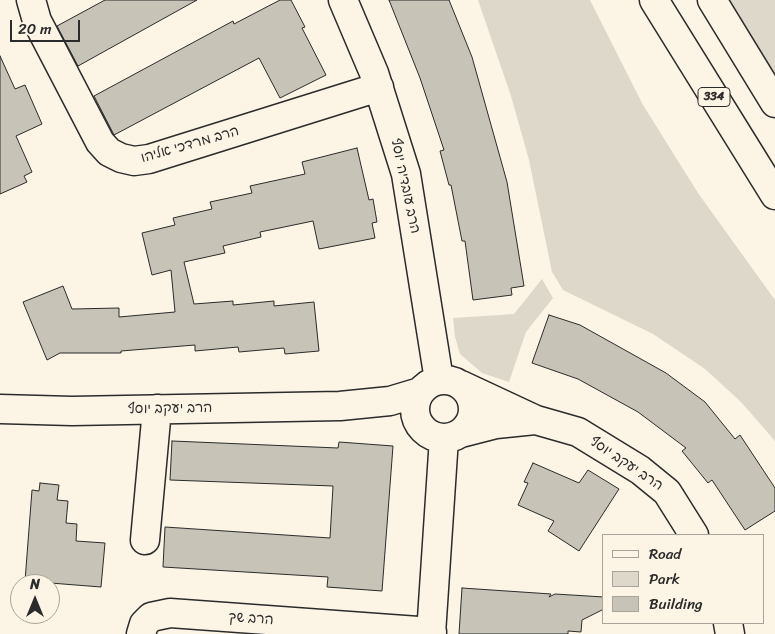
<!DOCTYPE html>
<html>
<head>
<meta charset="utf-8">
<style>
  body { margin:0 }
  #map { position:relative; width:775px; height:634px; overflow:hidden; background:#fcf5e5; font-family:Sriracha,sans-serif }
  canvas { display:block }
  .legend { position:absolute; left:602px; top:534px; width:162px; height:90px; box-sizing:border-box; background:#fcf5e5; border:1px solid #a8a49b; margin:0; padding:6px 9px; list-style:none; font-size:15px; color:#2b2b2b }
  .legend li { display:flex; align-items:center; gap:10px; height:25px }
  .legend b { width:25px; border:1px solid #a8a49b }
  .north { position:absolute; left:10px; top:574px; width:50px; height:50px; box-sizing:border-box; background:#fcf5e5; border:1px solid #a8a49b; border-radius:50%; rotate:0deg; font-size:14px; font-weight:700; line-height:20px; text-align:center; color:#2b2b2b }
  .north::after { content:''; display:block; margin:auto; width:18px; height:22px; background:#2b2b2b; clip-path:polygon(50% 0,100% 100%,50% 72%,0 100%) }
  .scale { position:absolute; left:10px; top:20px; width:70px; height:22px; box-sizing:border-box; border:2px solid #2b2b2b; border-top:0; padding-left:6px; font-size:15px; line-height:18px; white-space:nowrap; color:#2b2b2b; -webkit-text-stroke:4px #fcf5e5; paint-order:stroke }
</style>
</head>
<body>
<div id="map">
<canvas width="775" height="634"></canvas>
<ul class="legend">
<li><b style="height:6px;background:#fcf5e5"></b>Road</li>
<li><b style="height:14px;background:#ded8ca"></b>Park</li>
<li><b style="height:14px;background:#c8c3b7"></b>Building</li>
</ul>
<div class="north">N</div>
<div class="scale">20 m</div>
</div>
<script>
const ctx = document.querySelector('canvas').getContext('2d');
ctx.lineJoin = 'round';
function paint(path, color) { ctx.fillStyle = color; ctx.fill(path, 'evenodd'); }
const poly = rows => new Path2D(rows.map(r => 'M' + r).join(''));
function stroke(path, color, width, dash) { ctx.strokeStyle = color; ctx.lineWidth = width; ctx.lineCap = dash ? 'butt' : 'round'; ctx.setLineDash(dash || []); ctx.stroke(path); }
function drawText(font, color, halo, rows, align = 'center') {
  ctx.font = font + ' Sriracha,"Playpen Sans Hebrew",sans-serif'; ctx.lineWidth = 4; ctx.setLineDash([]); ctx.textBaseline = 'middle'; ctx.strokeStyle = halo; ctx.fillStyle = color; for (const [text, x, y, turn = 0] of rows) {
    ctx.save(); ctx.translate(x, y); ctx.rotate((+turn || 0) * Math.PI / 180); ctx.textAlign = isNaN(turn) ? turn : align; if (halo) ctx.strokeText(text, 0, 0); ctx.fillText(text, 0, 0); ctx.restore();
  }
}
paint(poly([
  [478,0,590,0,643,105,698,193,775,300,775,441,741,402,705,369,653,334,563,290,552,272,529,160,511,96],
  [726,0,775,0,775,76],
  [542,279,553,298,526,332,509,382,482,373,460,354,455,337,453,318,514,314]
]), '#ded8ca');
const building = poly([
  [105,0,197,0,78,66,57,26,105,0],
  [280,0,291,0,305,27,302,28,326,75,280,98,259,58,114,135,113,133,94,96,233,21,234,24,280,0],
  [389,0,449,0,472,57,507,182,524,286,511,288,512,295,473,300,465,241,462,241,451,185,449,185,440,151,444,150,420,78,389,0],
  [0,56,15,89,25,85,42,124,16,136,32,172,24,176,27,182,0,194,0,56],
  [357,148,369,200,373,199,377,222,372,223,375,238,319,249,313,221,260,232,261,237,223,246,225,253,184,262,194,304,233,301,233,305,274,301,274,306,314,302,319,351,285,354,284,348,239,352,238,347,195,351,195,345,121,351,121,353,60,353,47,360,23,302,63,286,72,309,119,308,119,317,175,312,171,270,152,275,142,233,175,225,173,218,212,209,210,202,252,193,250,186,305,174,302,162,357,148],
  [549,315,580,325,666,373,705,402,735,439,740,435,775,488,775,511,745,530,712,480,708,483,682,451,686,448,638,412,578,379,532,363,549,315],
  [172,441,338,448,339,442,393,446,382,591,327,587,328,577,163,567,165,527,330,538,333,486,170,480,172,441],
  [533,463,579,483,588,470,619,489,579,551,548,531,554,521,518,505,528,483,524,482,533,463],
  [40,483,59,485,57,500,68,501,66,523,77,524,76,541,105,543,101,587,25,581,32,490,39,491,40,483],
  [462,588,551,594,549,597,555,594,604,597,604,609,582,620,581,632,568,631,568,634,459,634,462,588]
]);
paint(building, '#c8c3b7');
stroke(building, '#2b2b2b', 1);
const minor = poly([
  [31,0,37,21,100,142,109,152,121,158,134,161,149,159,379,87],
  [343,0,374,73,406,174,439,380],
  '415 409a29 29 0 1 1 58 0a29 29 0 1 1-58 0Z',
  [461,385,536,420,578,432,640,470,667,492,694,535],
  [0,409,72,411,340,406,390,401,420,392],
  [461,433,496,424,535,420],
  [145,540,157,409],
  [728,623,730,634],
  [141,634,144,624,151,617,170,613,432,632],
  [431,634,444,438]
]);
const major = poly([
  [654,0,775,195],
  [712,0,775,103]
]);
stroke(minor, '#2b2b2b', 31);
stroke(major, '#2b2b2b', 31);
stroke(minor, '#fcf5e5', 28);
stroke(major, '#fcf5e5', 28);
for (const [x, y, w] of [
  [714,97,32]
]) { const box = new Path2D(); box.roundRect(x - w / 2, y - 9.5, w, 19, 4); ctx.fillStyle = '#fcf5e5'; ctx.fill(box); stroke(box, '#2b2b2b', 1); }
drawText('bold 12px', '#2b2b2b', null, [
  ["334",714,97]
]);
drawText('14px', '#2b2b2b', '#fcf5e5', [
  ["הרב מרדכי אליהו",190,145,-16],
  ["הרב עובדיה יוסף",405,186,78],
  ["הרב יעקב יוסף",170,409,-1],
  ["הרב יעקב יוסף",626,464,34],
  ["הרב שך",251,619,4]
]);
</script>
</body>
</html>
